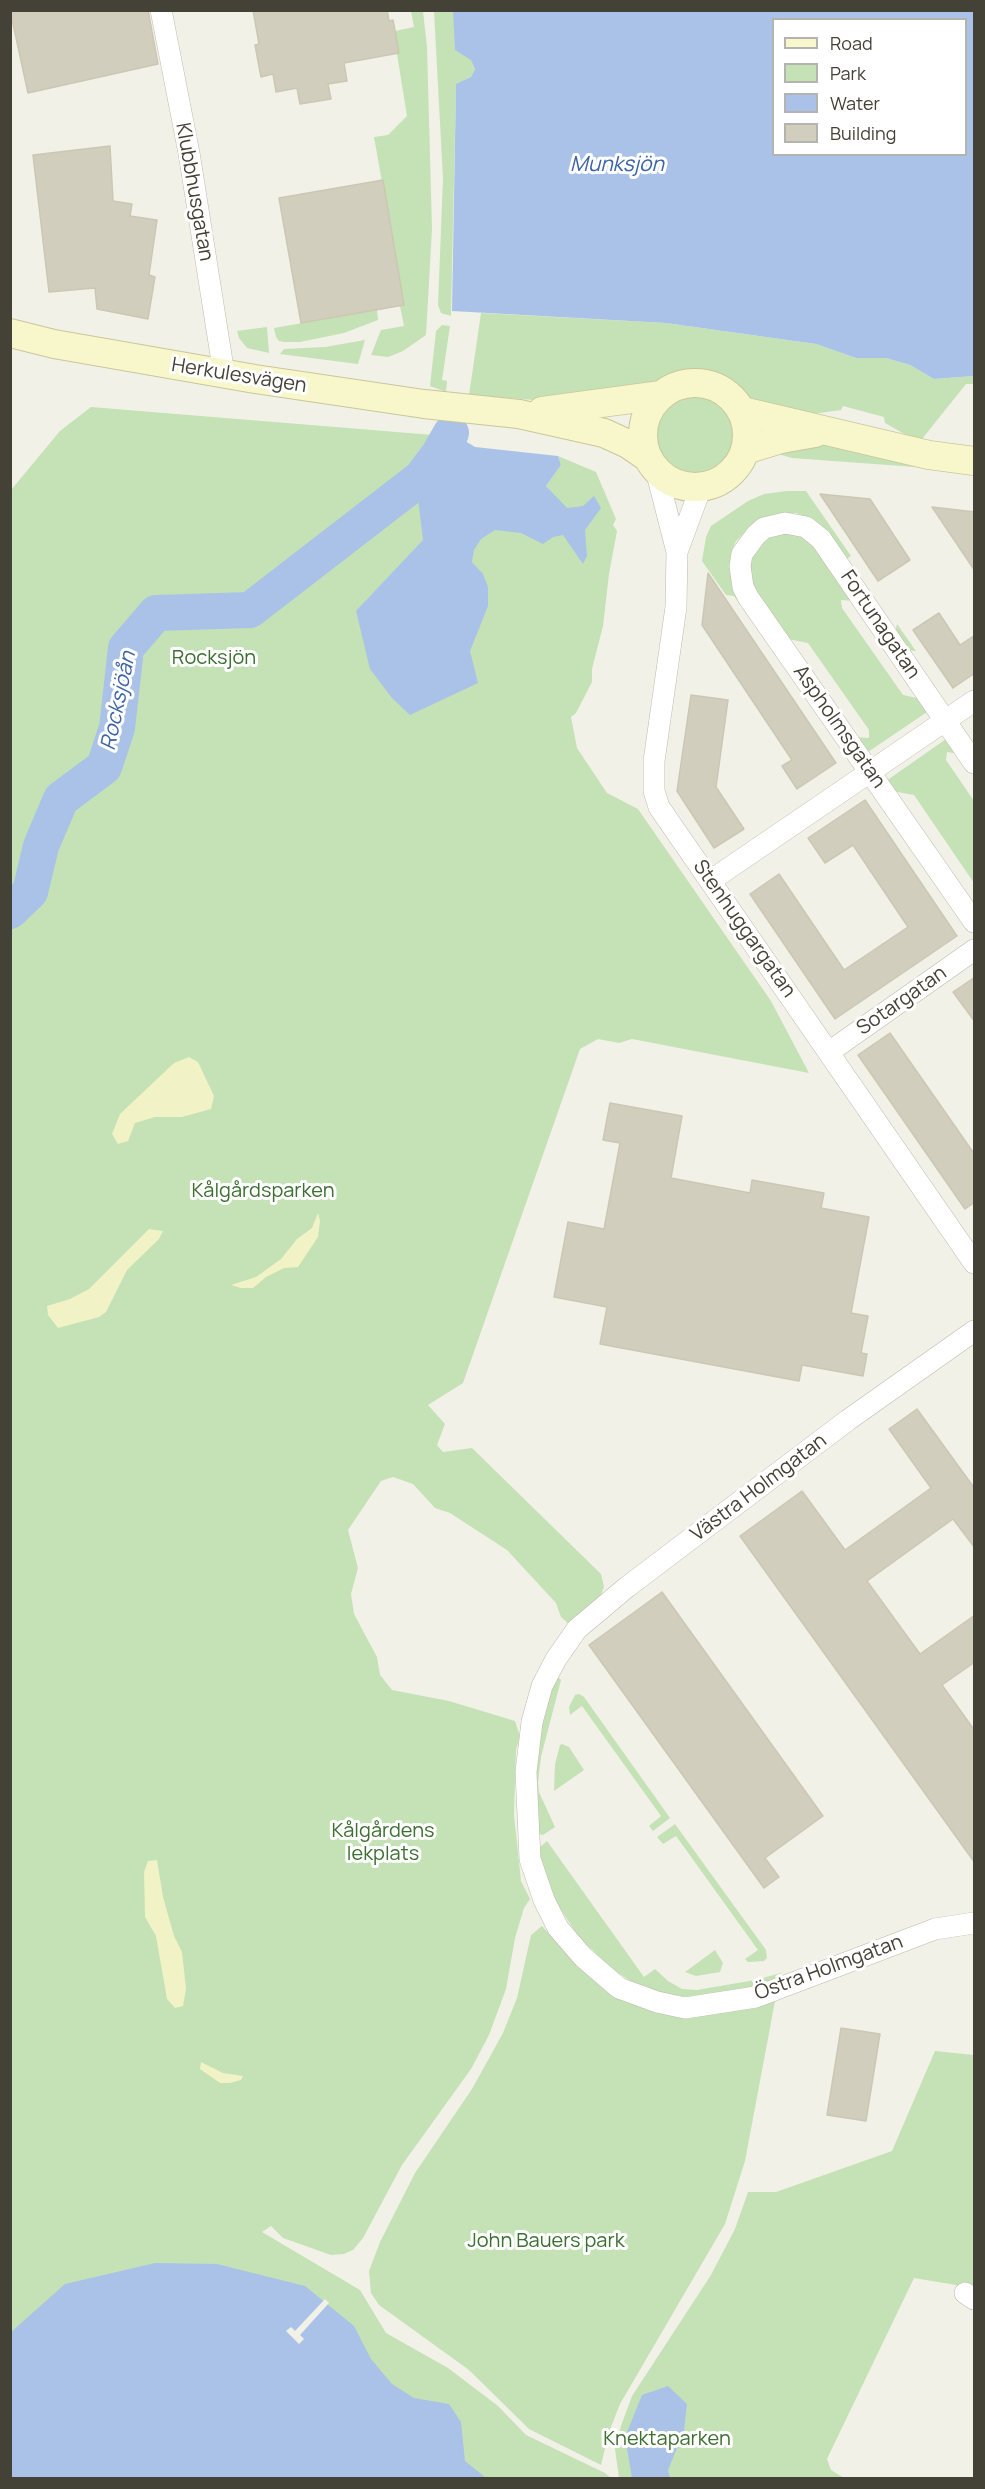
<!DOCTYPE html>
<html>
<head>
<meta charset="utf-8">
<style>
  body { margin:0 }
  #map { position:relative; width:985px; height:2489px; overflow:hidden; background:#f2f1e8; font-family:Manrope,sans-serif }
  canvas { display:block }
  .frame { position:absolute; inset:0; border:12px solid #444237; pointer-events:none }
  .legend { position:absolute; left:772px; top:18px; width:195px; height:138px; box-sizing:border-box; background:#fff; border:2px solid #b4b3af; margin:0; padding:8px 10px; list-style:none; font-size:18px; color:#444237 }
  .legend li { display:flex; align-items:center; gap:12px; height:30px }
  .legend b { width:30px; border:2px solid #b4b3af }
</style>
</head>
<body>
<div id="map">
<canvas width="985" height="2489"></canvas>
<div class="frame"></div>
<ul class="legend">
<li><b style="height:8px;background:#f8f7cb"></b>Road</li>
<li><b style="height:16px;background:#c4e2b5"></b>Park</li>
<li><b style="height:16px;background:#aac2e8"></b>Water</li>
<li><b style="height:16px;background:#d2cebe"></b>Building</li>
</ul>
</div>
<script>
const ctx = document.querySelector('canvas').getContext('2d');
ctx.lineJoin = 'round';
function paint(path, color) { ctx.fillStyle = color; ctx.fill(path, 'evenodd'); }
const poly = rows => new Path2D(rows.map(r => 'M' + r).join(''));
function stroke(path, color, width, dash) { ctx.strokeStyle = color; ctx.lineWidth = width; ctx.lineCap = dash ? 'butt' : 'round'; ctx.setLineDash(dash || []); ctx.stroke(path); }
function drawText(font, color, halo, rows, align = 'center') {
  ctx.font = font + ' Manrope,sans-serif'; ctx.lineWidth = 6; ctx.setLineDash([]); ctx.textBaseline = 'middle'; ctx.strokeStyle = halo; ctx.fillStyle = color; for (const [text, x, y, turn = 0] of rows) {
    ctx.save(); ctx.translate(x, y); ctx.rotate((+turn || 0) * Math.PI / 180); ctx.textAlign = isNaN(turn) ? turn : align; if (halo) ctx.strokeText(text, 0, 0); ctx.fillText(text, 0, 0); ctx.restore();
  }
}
paint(poly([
  [411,11,423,11,427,47,432,229,426,335,403,351,388,357,371,355,381,330,404,326,400,306,404,305,374,137,388,135,407,116,397,54,399,53,395,31,414,27],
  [434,11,453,11,475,69,471,77,456,85,451,316,441,313,438,305,443,179],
  [377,310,378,320,344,333,300,342,284,342,279,341,276,337,274,328],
  [481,313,666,323,816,344,856,358,886,358,910,365,934,379,974,376,974,384,966,384,922,439,915,440,885,423,884,417,843,406,841,410,798,416,750,402,727,385,709,377,695,375,659,383,534,400,469,395],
  [442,325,450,326,442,380,447,381,446,392,430,386,436,331],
  [267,327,269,353,247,348,239,338,237,331],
  [365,340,358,364,280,354,284,349,325,347],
  '656 436a39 39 0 1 1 78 0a39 39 0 1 1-78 0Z',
  [91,407,433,435,415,474,555,496,546,486,561,465,558,456,596,472,616,519,613,525,617,531,609,574,603,626,592,669,592,682,576,713,571,717,577,748,607,793,638,809,771,1001,809,1073,632,1039,619,1043,598,1039,580,1049,463,1383,428,1405,445,1424,437,1445,443,1452,472,1448,601,1574,604,1587,600,1597,570,1625,561,1617,556,1603,507,1550,450,1513,435,1508,413,1484,393,1477,381,1481,348,1530,358,1568,351,1594,354,1614,377,1657,380,1675,392,1690,449,1701,515,1721,520,1736,516,1750,514,1815,521,1881,530,1899,524,1908,515,1938,506,1989,489,2035,471,2069,402,2165,363,2238,353,2250,344,2254,331,2255,283,2238,271,2226,262,2232,360,2290,386,2333,448,2368,498,2406,526,2435,605,2473,611,2478,11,2478,11,490,60,431],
  [834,444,915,463,915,467,792,458,778,454,796,446],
  [787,491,806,491,851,556,846,559,810,518,796,513,781,513,757,521,736,541,731,553,730,566,755,625,734,596,726,595,702,561,706,537,711,526,748,501,764,494],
  [774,533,805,535,856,601,841,600,842,608,903,695,922,699,930,710,868,752,855,737,869,738,869,730,808,643,788,639,752,586,749,561,766,537],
  [897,624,916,651,905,650,895,634],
  [949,737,961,754,947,752,946,760,974,801,974,883,914,795,892,791,886,781],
  [557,1676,561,1680,541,1757,538,1782,539,1792,555,1827,543,1835,539,1834,532,1787,537,1748,553,1683],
  [575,1695,579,1694,584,1697,670,1818,653,1831,649,1826,661,1816,582,1706,570,1715,569,1707],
  [562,1744,569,1747,584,1770,554,1791,555,1764,560,1745],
  [675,1824,766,1950,767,1958,764,1961,748,1962,745,1959,758,1950,676,1836,663,1844,657,1837],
  [547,1841,644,1977,655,1969,668,1981,682,1989,697,1990,755,1980,781,1973,782,1976,780,1980,737,1991,688,1997,662,1993,632,1982,612,1969,579,1937,557,1904,540,1860,539,1848],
  [542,1926,567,1954,605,1990,647,2009,775,2001,745,2161,725,2224,620,2404,609,2432,601,2465,529,2429,469,2370,379,2305,371,2293,369,2271,380,2242,415,2173,472,2089,503,2033,517,1998,531,1935],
  [715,1950,723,1963,720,1972,696,1976,685,1972],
  [935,2051,974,2055,974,2288,914,2278,827,2459,831,2470,844,2478,619,2478,615,2449,621,2426,632,2396,711,2275,735,2229,748,2192,776,2192,892,2151]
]), '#c4e2b5');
paint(poly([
  [189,1057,198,1062,214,1096,211,1109,182,1117,155,1117,135,1123,128,1141,118,1144,112,1134,120,1114,174,1063],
  [318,1213,320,1221,318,1237,298,1267,284,1268,266,1277,253,1288,241,1288,231,1285,256,1277,281,1259,297,1239,312,1228],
  [149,1229,163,1231,159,1239,127,1270,106,1312,99,1317,58,1328,48,1315,47,1306,70,1299,89,1289],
  [157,1860,163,1897,174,1936,182,1952,186,1989,183,2006,175,2008,167,1999,156,1936,145,1917,144,1872,148,1861],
  [201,2062,223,2073,243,2076,241,2080,230,2083,220,2083,200,2069]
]), '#f2f2c7');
paint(poly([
  [453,11,974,11,974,376,934,379,910,365,886,358,856,358,816,344,666,323,452,311,456,84,471,77,475,69,471,60,455,50],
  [774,20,966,20,966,154,774,154],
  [433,431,463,435,462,439,475,447,558,456,561,465,546,486,567,508,583,506,594,496,601,508,585,530,587,556,583,564,563,535,553,537,543,544,521,533,495,530,481,539,474,550,472,562,483,574,488,587,488,606,470,651,478,683,410,715,392,698,370,669,356,611,423,540,415,474],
  [155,2263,217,2264,305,2286,354,2326,371,2359,392,2384,414,2398,449,2404,461,2422,465,2461,486,2478,11,2478,10,2333,65,2284],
  [668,2386,687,2404,684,2431,668,2470,670,2478,632,2478,625,2437,642,2395]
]), '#aac2e8');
paint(poly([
  [325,2299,329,2303,300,2335,304,2339,299,2344,286,2331,291,2327,295,2331]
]), '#f2f1e8');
stroke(poly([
  [10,911,30,892,41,846,61,799,104,767,117,728,126,648,156,613,250,610,421,478,439,454,451,433]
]), '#aac2e8', 36);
const building = poly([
  [10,10,148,10,158,64,28,93,10,10],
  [253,10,387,10,389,21,393,20,399,53,344,63,347,81,328,84,331,99,300,104,297,88,276,92,273,74,261,77,255,45,259,44,253,10],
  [110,146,113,201,132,204,130,216,157,220,149,275,155,277,148,319,97,309,95,288,49,292,33,155,110,146],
  [383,180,404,305,301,323,279,198,383,180],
  [820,494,870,499,910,560,878,581,820,494],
  [932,507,975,512,975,571,932,507],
  [708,573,836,763,797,789,782,766,792,760,702,625,708,573],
  [939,613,960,645,975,635,975,673,953,688,913,630,939,613],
  [691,695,728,700,716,787,744,829,714,848,677,791,691,695],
  [865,800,957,936,835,1019,750,894,779,874,844,970,908,927,853,845,825,863,808,838,865,800],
  [975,977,975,1022,953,992,975,977],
  [890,1033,975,1155,975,1202,965,1209,858,1055,890,1033],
  [610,1103,682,1116,671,1178,750,1193,752,1180,824,1193,821,1208,869,1217,851,1313,868,1316,861,1353,867,1354,863,1376,802,1365,799,1381,600,1344,607,1307,554,1297,568,1222,604,1229,620,1143,603,1140,610,1103],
  [917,1409,975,1489,975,1548,953,1519,867,1581,920,1654,975,1615,975,1662,942,1685,975,1731,975,1863,740,1536,802,1491,845,1550,931,1488,889,1429,917,1409],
  [662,1592,823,1816,765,1858,779,1877,764,1888,589,1645,662,1592],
  [841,2028,880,2034,866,2121,827,2115,841,2028]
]);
paint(building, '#d2cebe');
stroke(building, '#ccc7b2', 1.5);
const minor = poly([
  [161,10,189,153,224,374],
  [656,470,677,552,676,607,654,761,654,791,659,807,974,1263],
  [677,552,701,487],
  [974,763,821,539,806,527,785,523,764,528,756,535,742,554,740,566,743,587,748,597,974,922],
  [710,881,974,701],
  [829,1052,974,950],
  [974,1331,848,1420,627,1587,577,1629,556,1659,542,1686,532,1722,526,1772,530,1859,544,1900,558,1928,583,1957,619,1988,657,2002,685,2008,756,1997,935,1929,974,1923],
  [965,2293,974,2299]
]);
const secondary = poly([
  [10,333,54,344,255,379,424,404,519,414,604,433,628,444,647,457],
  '643 435a52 52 0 1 1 104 0a52 52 0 1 1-104 0Z',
  [542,411,661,395],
  [742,411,929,455,974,461],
  [745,450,781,439,815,433]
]);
stroke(minor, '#bcbaab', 22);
stroke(secondary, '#c9c79a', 30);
stroke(minor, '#fff', 21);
stroke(secondary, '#f8f7cb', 28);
drawText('20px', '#444237', '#fff', [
  ["Klubbhusgatan",194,192,80],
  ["Herkulesvägen",239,376,9],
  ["Fortunagatan",880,625,56],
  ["Aspholmsgatan",839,727,55],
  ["Stenhuggargatan",744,929,55],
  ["Sotargatan",902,1001,-35],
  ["Västra Holmgatan",759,1488,-37],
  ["Östra Holmgatan",829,1968,-20]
]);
drawText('20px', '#3c6f31', '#fff', [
  ["Rocksjön",214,658],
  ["Kålgårdsparken",263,1191],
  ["Kålgårdens",383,1831],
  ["lekplats",383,1854],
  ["John Bauers park",546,2241],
  ["Knektaparken",667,2439]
]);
drawText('italic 21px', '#3c63a4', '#fff', [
  ["Munksjön",617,165],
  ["Rocksjöån",119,701,-78]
]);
</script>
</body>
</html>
